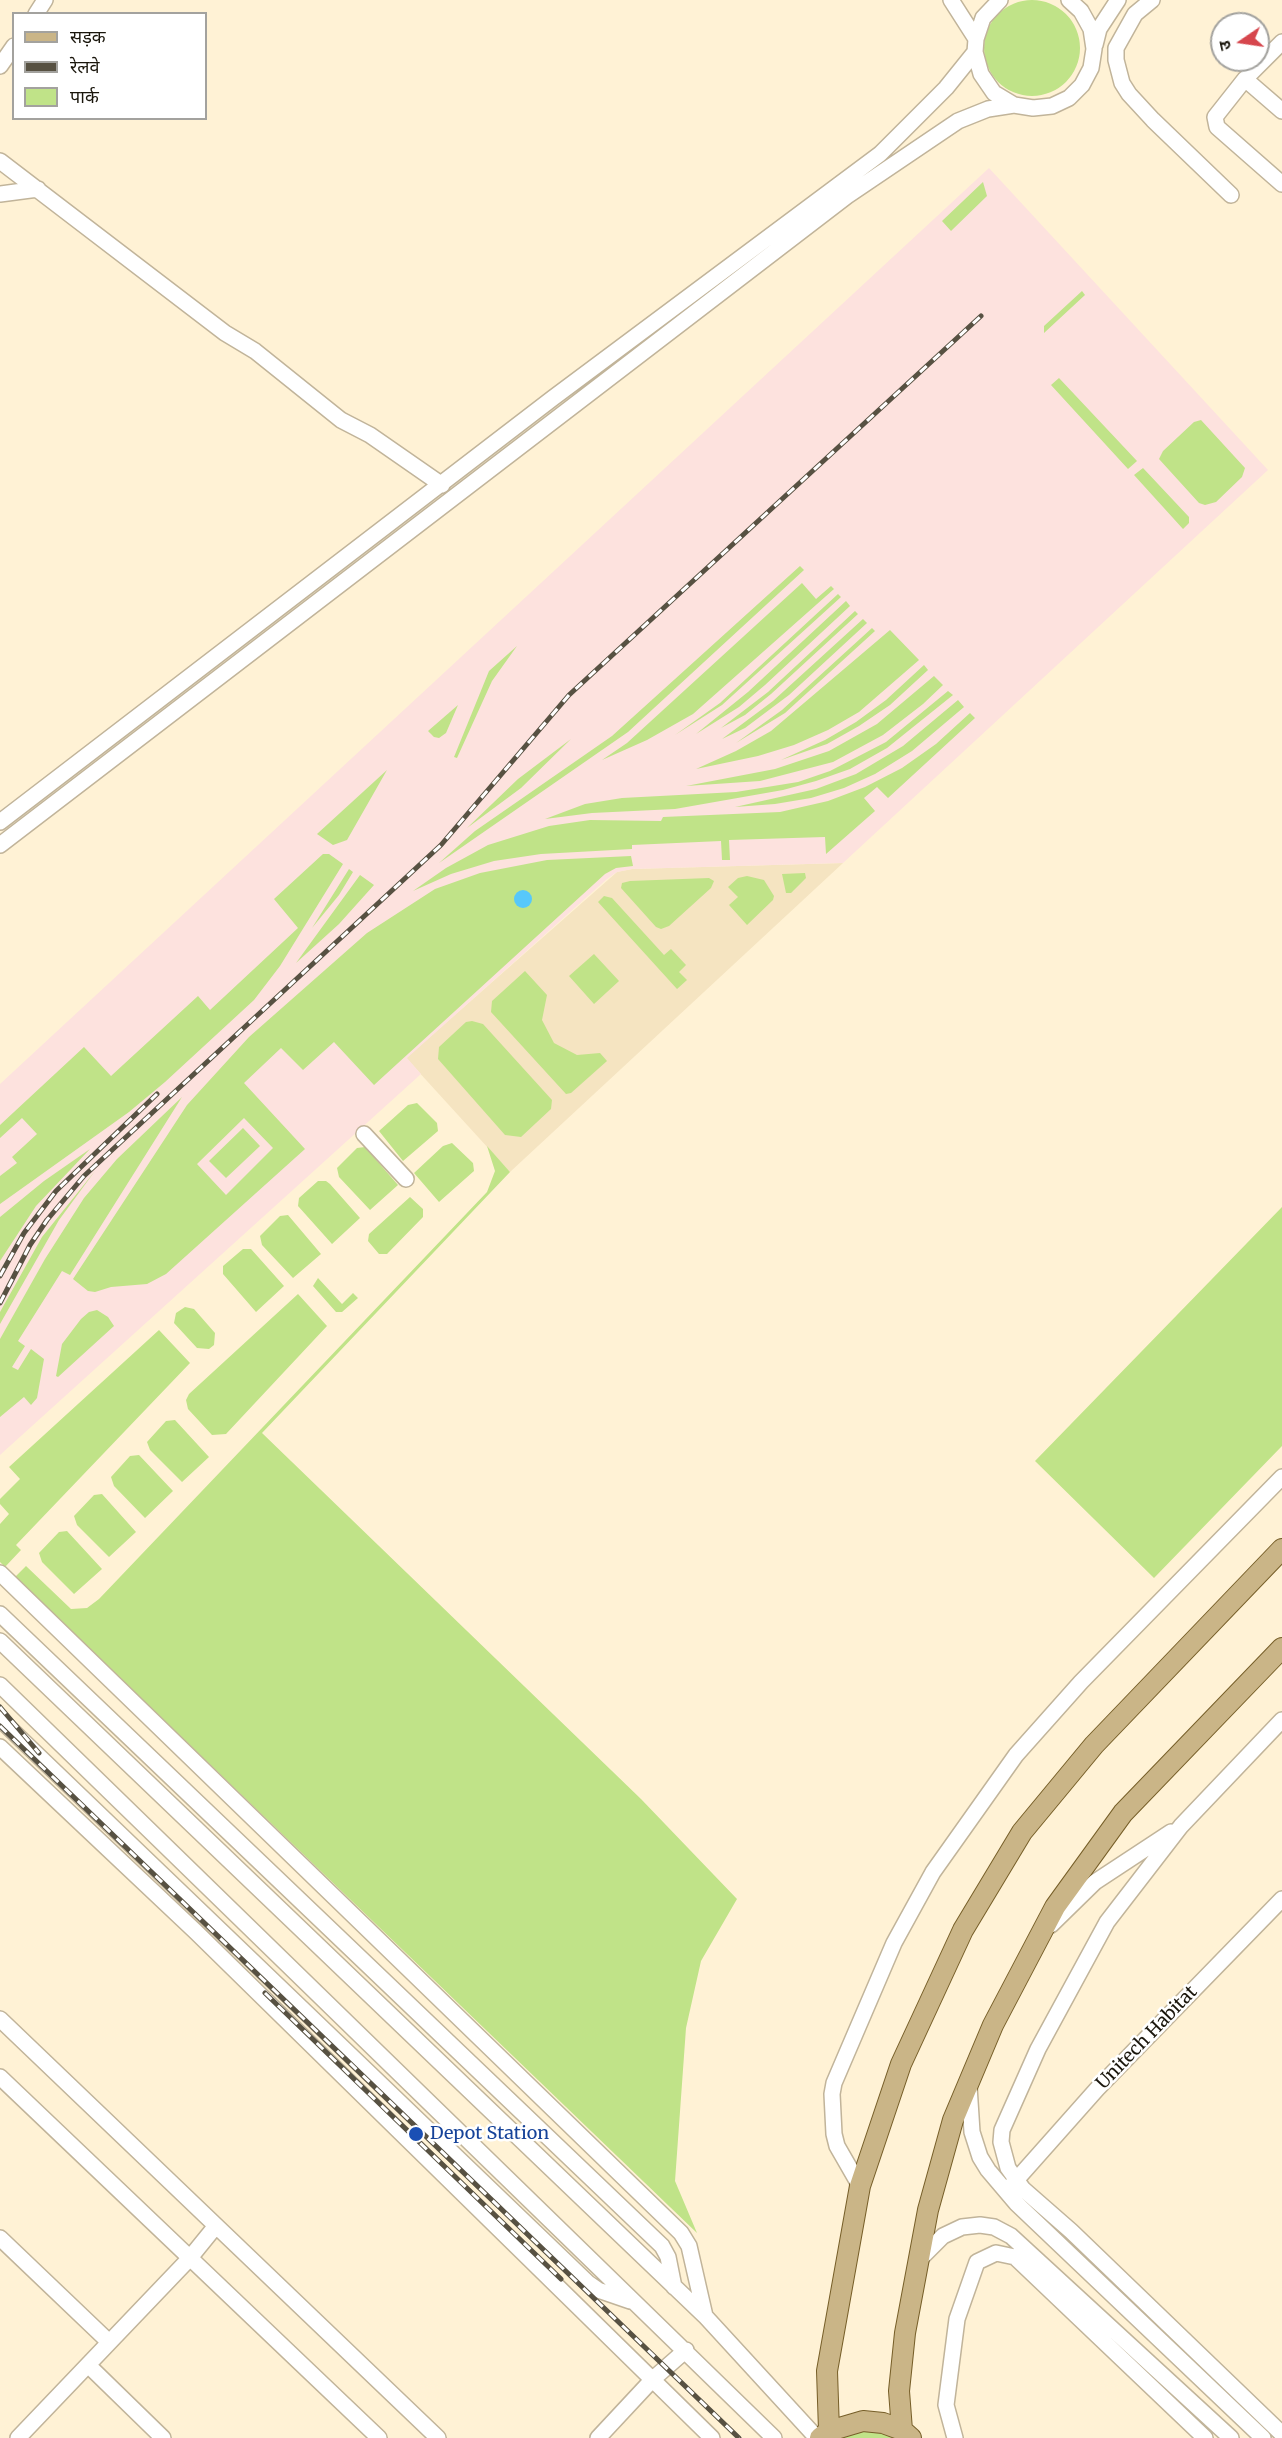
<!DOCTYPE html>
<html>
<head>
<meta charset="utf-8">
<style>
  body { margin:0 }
  #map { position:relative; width:1282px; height:2438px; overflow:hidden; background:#fff2d5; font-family:Merriweather,"Noto Sans Devanagari",serif }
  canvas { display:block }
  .legend { position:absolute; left:12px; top:12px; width:195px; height:108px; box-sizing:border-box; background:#fff; border:2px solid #a3a29e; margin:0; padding:8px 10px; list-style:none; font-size:18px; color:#1a160c }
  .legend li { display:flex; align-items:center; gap:12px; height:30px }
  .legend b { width:30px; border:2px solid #a3a29e }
  .north { position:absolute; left:1210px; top:12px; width:60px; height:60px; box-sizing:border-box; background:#fff; border:2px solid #a3a29e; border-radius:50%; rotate:257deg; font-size:16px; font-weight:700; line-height:24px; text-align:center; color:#1a160c }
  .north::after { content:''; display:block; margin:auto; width:21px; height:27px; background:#d6464d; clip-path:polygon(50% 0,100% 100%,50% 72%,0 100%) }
</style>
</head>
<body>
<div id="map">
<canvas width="1282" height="2438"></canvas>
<ul class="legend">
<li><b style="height:8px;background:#cab587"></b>सड़क</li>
<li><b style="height:8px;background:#575142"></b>रेलवे</li>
<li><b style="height:16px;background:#c0e388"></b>पार्क</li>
</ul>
<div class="north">उ</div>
</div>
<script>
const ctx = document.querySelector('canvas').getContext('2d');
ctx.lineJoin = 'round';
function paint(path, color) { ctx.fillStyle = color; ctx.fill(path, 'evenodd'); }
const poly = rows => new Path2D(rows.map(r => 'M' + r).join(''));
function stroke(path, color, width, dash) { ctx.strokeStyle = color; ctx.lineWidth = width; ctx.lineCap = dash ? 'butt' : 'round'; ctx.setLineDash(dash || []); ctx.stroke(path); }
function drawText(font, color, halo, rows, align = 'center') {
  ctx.font = font + ' Merriweather,serif'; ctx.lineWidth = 5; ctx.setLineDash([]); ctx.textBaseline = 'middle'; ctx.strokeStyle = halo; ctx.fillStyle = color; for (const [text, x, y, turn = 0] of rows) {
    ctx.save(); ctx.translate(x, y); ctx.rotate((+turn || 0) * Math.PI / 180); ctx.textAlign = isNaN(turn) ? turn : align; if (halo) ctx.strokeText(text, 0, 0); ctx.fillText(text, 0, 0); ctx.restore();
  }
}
paint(poly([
  [843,863,510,1172,406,1058,617,872,632,869]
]), '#f5e4c1');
paint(poly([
  [989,168,1268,470,843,863,632,869,617,872,607,879,407,1058,421,1074,0,1455,0,1084]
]), '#fde2de');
paint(poly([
  '984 48a48 48 0 1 1 96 0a48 48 0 1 1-96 0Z',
  [983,182,987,196,951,231,942,221],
  [1082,291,1085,295,1044,333,1044,326],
  [1059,378,1137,461,1128,469,1051,385],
  [1201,420,1245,468,1242,477,1216,502,1205,505,1199,503,1159,459,1163,451,1194,422],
  [1143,468,1189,517,1189,523,1183,529,1134,475],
  [800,566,804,570,628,732,439,863,475,831,612,736],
  [802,583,816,599,831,586,834,589,693,714,647,740,602,760,627,743],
  [838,594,841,597,722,705,675,735,720,703],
  [846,601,850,606,765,685,739,707,696,734,748,692],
  [855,611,858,614,771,694,745,715,721,728,768,692],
  [863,619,867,623,789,695,745,728,722,739,773,701],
  [872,628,875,631,785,713,736,743,782,710],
  [890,630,919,660,859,712,828,730,794,745,758,756,696,769,736,751,771,731],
  [517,646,492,681,457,758,454,757,489,671],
  [924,665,928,670,890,705,859,726,827,744,781,760,825,740,856,722,886,700],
  [934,676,943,685,923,704,883,735,833,762,760,781,686,786,775,769,829,751,877,724],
  [948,691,953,695,887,748,850,769,816,781,783,790,675,809,592,813,545,819,585,804,622,798,736,792,798,782,830,771,886,742],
  [958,700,964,707,912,751,875,774,844,788,811,798,775,804,735,807,816,789,856,774,903,746],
  [458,705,446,733,439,738,434,737,428,731],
  [970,713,975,718,888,798,877,787,864,798,875,811,826,854,825,837,729,840,730,860,722,860,721,841,632,845,632,849,541,854,494,861,451,874,413,891,446,868,488,845,549,826,590,820,661,821,663,817,780,812,828,801,865,787,902,768,936,744],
  [571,739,521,788,467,828,518,779],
  [387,770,347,840,333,845,317,834],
  [323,854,329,854,343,864,280,966,254,1000,165,1082,129,1112,0,1204,0,1176,17,1163,12,1157,37,1134,22,1118,0,1138,0,1125,84,1047,111,1076,198,996,210,1010,298,928,274,899],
  [631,856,633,866,616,868,605,874,374,1085,334,1042,303,1070,281,1048,244,1083,305,1149,166,1274,147,1284,111,1287,95,1292,88,1291,73,1279,187,1105,249,1037,367,933,435,889,480,873,547,860],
  [244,1118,273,1148,226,1195,197,1164],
  [349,869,353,872,339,895,312,928],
  [805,873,806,878,791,893,786,893,782,874],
  [360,875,374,885,339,924,296,963],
  [747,876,764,880,774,896,773,900,747,925,729,905,738,897,728,887,738,878],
  [709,878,714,881,711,888,669,926,661,929,656,927,621,888,622,883,630,881],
  [604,896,612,898,664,955,671,949,686,965,679,972,687,980,677,989,598,902],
  [594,954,619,981,594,1004,569,976],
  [525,971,547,995,542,1020,554,1043,577,1055,600,1053,607,1061,571,1093,566,1094,491,1012,492,1001],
  [472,1021,483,1024,552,1100,551,1109,521,1137,505,1135,438,1059,439,1047,466,1022],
  [182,1097,70,1275,62,1271,18,1341,25,1346,12,1367,18,1370,31,1349,44,1359,37,1398,31,1405,24,1397,0,1417,0,1339,45,1259,84,1198,117,1159],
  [417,1103,437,1123,438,1131,403,1161,379,1131,408,1105],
  [243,1128,260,1146,226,1178,209,1161],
  [452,1143,473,1163,474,1171,439,1202,414,1173,443,1146],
  [487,1146,510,1172,262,1433,641,1799,737,1899,701,1961,686,2028,675,2181,697,2233,15,1577,26,1566,71,1609,87,1608,99,1599,487,1192,495,1171],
  [365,1147,398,1185,370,1210,339,1177,337,1168,357,1148],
  [90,1149,36,1206,0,1261,0,1217,44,1181],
  [95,1171,59,1220,0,1324,0,1312,42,1237],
  [318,1181,326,1181,330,1184,360,1218,332,1244,298,1206,299,1198],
  [410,1197,423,1209,423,1217,387,1254,379,1254,368,1241,369,1234],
  [1282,1207,1282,1446,1154,1578,1035,1461],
  [288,1215,321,1254,293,1278,262,1245,260,1236,280,1216],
  [243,1249,251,1249,284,1286,256,1312,223,1274,223,1266],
  [318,1278,342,1304,353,1293,358,1298,342,1312,336,1312,313,1286],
  [298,1294,327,1326,226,1434,212,1435,188,1409,186,1400,189,1394],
  [185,1307,194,1309,215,1333,214,1345,209,1349,197,1348,174,1323,176,1313],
  [97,1310,108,1317,114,1326,58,1377,56,1376,62,1344,81,1319,89,1312],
  [159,1330,190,1363,16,1545,21,1550,5,1567,0,1562,0,1524,9,1514,0,1504,0,1499,20,1479,9,1467],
  [175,1420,209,1457,182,1482,150,1450,147,1442,166,1421],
  [139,1455,173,1491,145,1518,114,1486,111,1477,130,1456],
  [102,1494,136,1532,109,1557,77,1525,74,1516,94,1495],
  [67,1531,102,1569,74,1594,42,1562,39,1553,59,1532],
  [875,2428,894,2438,834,2438]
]), '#c0e388');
paint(poly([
  '514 899a9 9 0 1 1 18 0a9 9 0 1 1-18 0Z'
]), '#57c8fa');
const minor = poly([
  [951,0,976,39],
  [1000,0,983,18,976,39,975,52,981,74,994,93,1014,105,1033,108,1052,106,1069,98,1082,85,1091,68,1094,49,1091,29,1081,11,1069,0],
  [1152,0,1135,14,1116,48,1116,60,1122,83,1129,94,1153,120,1231,195],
  [36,14,45,0],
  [1282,42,1245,79,1215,117,1217,127,1282,184],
  [1095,45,1099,29,1118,0],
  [0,66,14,46],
  [1245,79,1282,111],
  [0,161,225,333,255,351,341,420,370,435,442,485],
  [0,194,38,189],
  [0,822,553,398,880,154,946,88,975,52],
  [0,845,847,196,958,121,988,109,1014,105],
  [364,1134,406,1179],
  [0,1573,681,2233,689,2246,705,2316],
  [0,1614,662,2246,668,2257,674,2287],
  [0,1641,705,2316,817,2438],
  [0,1685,774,2438],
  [0,1719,588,2283,598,2290,630,2301],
  [1282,1720,1181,1826,1107,1922,1038,2049,1002,2130,1001,2142,1008,2168,1023,2189,1071,2231,1282,2434],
  [0,1747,196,1932,712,2438],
  [1051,1925,1095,1882,1171,1832],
  [0,2019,438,2438],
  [0,2077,379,2438],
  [969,2086,972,2132,980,2157,988,2170,1016,2203,1263,2438],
  [860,2186,837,2146,834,2134,832,2094,834,2083,894,1943,933,1872,1016,1755,1081,1682,1282,1477],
  [1010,2187,1097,2089,1282,1899],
  [0,2238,109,2342],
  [919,2260,943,2236,962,2227,980,2225,994,2227,1011,2236,1231,2438],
  [88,2365,163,2438],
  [18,2438,189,2259,215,2227],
  [598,2438,653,2379,686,2350],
  [955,2438,946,2405,957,2319,977,2262,996,2253,1015,2257,1205,2438]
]);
const major = poly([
  [902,2430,899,2391,905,2333,928,2210,953,2120,993,2025,1055,1907,1123,1813,1282,1648],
  [829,2431,827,2371,860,2186,901,2064,963,1930,1022,1832,1094,1745,1282,1549],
  [820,2438,829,2431,863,2421,883,2423,902,2430,911,2438]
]);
stroke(minor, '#c1b49a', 18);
stroke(major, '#765e28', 22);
stroke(minor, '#fff', 15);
stroke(major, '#cab587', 20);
const rail = poly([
  [0,1276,24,1233,56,1191,157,1094],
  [0,1303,30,1245,47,1220,84,1176,441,845,569,695,981,316],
  [0,1707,39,1753],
  [0,1726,739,2438],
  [265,1993,561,2279]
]);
stroke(rail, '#575142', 5);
stroke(rail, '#fff', 3, [9]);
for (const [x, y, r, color] of [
  [416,2134,8,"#1a4fb4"]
]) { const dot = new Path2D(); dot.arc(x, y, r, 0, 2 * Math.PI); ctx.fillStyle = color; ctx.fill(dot); stroke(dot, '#fff', 2); }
drawText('18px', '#1a160c', '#fff', [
  ["Unitech Habitat",1147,2038,-46]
]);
drawText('18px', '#164399', '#fff', [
  ["Depot Station",430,2134]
], 'left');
</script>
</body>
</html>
